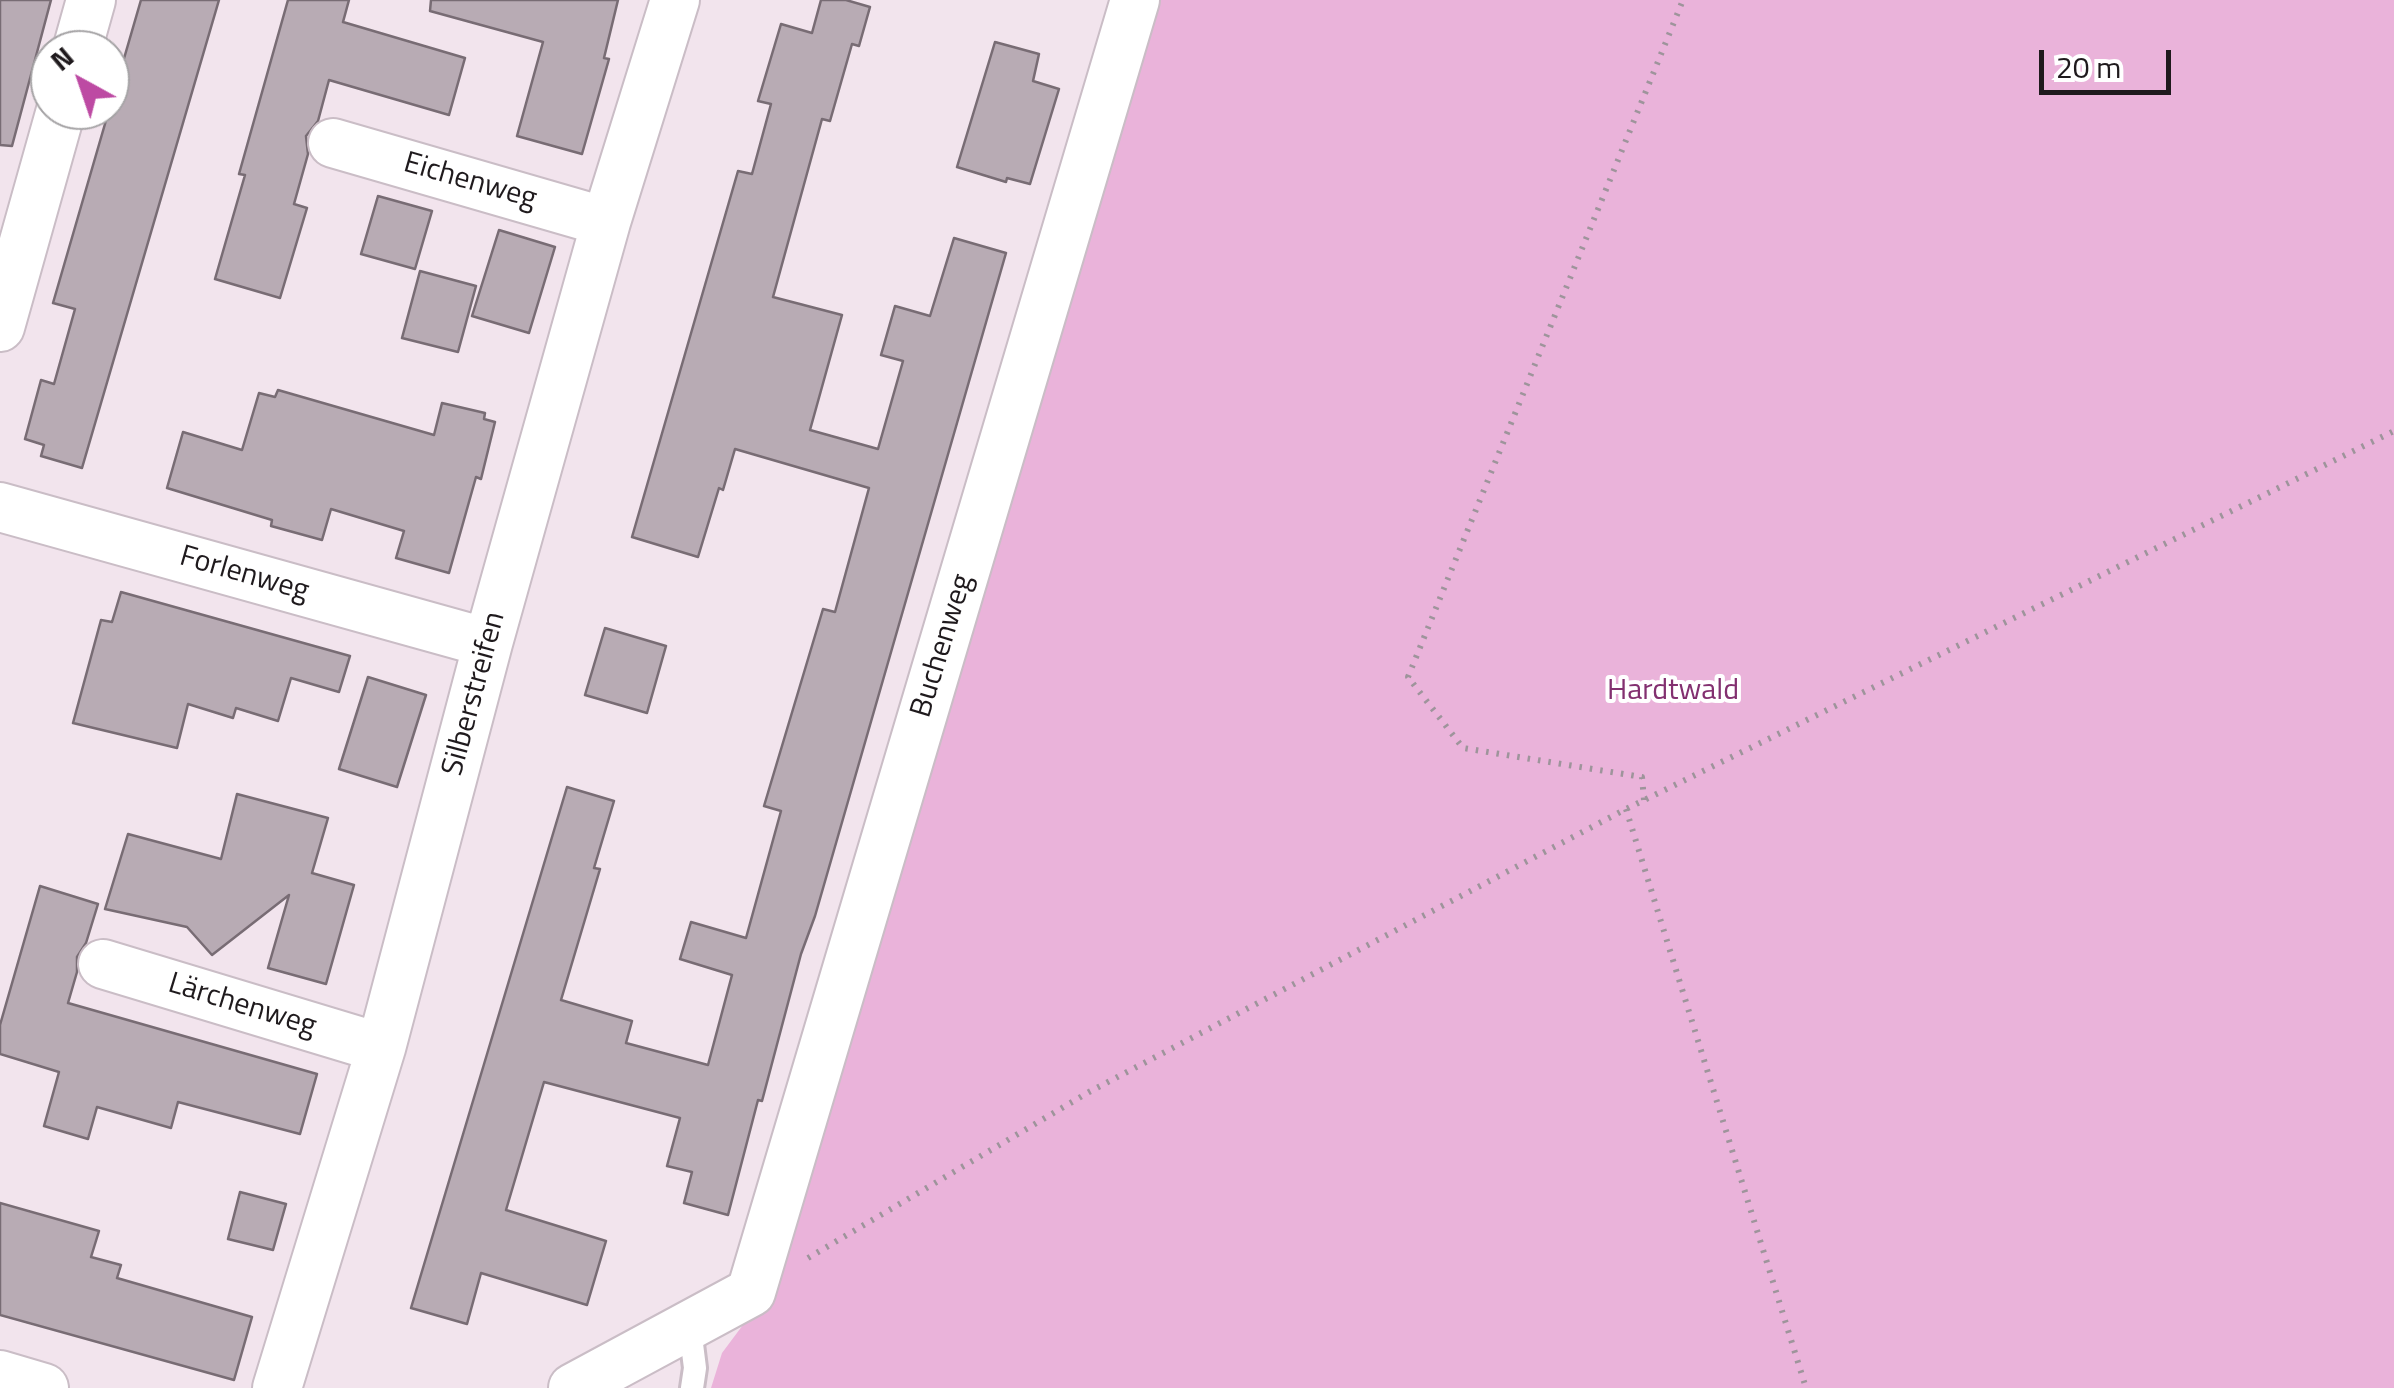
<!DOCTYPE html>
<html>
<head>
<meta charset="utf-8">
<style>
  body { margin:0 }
  #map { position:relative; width:2394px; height:1388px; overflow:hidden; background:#f2e4ed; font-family:"Titillium Web",sans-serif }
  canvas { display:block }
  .north { position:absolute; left:30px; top:30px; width:100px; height:100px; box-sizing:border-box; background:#fff; border:2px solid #a5a3a5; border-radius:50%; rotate:320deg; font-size:28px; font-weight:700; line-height:40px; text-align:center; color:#1f1a1d }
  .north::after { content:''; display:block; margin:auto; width:35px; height:45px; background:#bd4aa3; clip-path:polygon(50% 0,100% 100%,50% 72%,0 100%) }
  .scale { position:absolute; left:2039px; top:50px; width:132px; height:45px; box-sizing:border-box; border:5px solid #1f1a1d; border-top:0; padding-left:12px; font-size:30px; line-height:35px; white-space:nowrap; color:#1f1a1d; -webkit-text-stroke:8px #fff; paint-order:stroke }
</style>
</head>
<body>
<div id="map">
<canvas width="2394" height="1388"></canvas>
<div class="north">N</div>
<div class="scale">20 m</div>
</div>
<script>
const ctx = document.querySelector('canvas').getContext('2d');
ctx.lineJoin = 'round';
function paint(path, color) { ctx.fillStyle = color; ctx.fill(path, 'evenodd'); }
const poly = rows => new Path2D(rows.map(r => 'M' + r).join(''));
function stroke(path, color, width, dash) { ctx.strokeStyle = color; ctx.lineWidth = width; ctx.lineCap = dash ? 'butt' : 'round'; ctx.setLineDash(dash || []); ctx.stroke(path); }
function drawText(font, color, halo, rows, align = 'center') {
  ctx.font = font + ' "Titillium Web",sans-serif'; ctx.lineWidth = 8; ctx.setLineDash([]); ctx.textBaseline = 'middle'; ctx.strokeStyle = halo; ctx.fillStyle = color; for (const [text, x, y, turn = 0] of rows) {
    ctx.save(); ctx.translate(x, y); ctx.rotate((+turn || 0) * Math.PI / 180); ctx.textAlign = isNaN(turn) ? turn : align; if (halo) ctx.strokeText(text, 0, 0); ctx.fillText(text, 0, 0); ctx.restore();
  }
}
paint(poly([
  [1153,0,2394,0,2394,1388,711,1388,722,1353,778,1278]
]), '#eab3da');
const building = poly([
  [0,0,51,0,12,146,0,145,0,0],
  [141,0,219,0,82,468,41,456,44,445,25,439,41,380,54,384,75,309,53,303,141,0],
  [288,0,349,0,343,22,465,58,449,115,329,80,318,121,306,136,308,154,294,204,307,208,280,298,215,279,245,175,239,174,288,0],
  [431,0,618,0,604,58,609,59,582,154,517,136,543,42,430,11,431,0],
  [821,0,846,0,870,7,859,46,852,44,830,121,822,119,773,297,842,315,810,430,878,449,903,361,881,355,895,306,930,316,954,238,1006,253,815,916,801,954,762,1101,758,1100,728,1215,684,1203,692,1172,667,1166,680,1118,544,1082,506,1210,606,1241,587,1305,481,1273,467,1324,411,1308,567,787,614,801,594,868,600,869,561,1000,632,1021,626,1043,708,1065,732,975,680,959,691,922,746,938,781,811,764,806,823,609,835,612,869,488,735,449,723,490,719,488,698,557,632,537,738,171,752,174,771,104,758,101,781,24,812,33,821,0],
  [995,42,1039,54,1033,81,1059,89,1030,184,1007,178,1006,182,957,167,995,42],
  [378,196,432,211,415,269,361,254,378,196],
  [499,230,555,247,529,333,472,316,499,230],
  [420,271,476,286,458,352,402,338,420,271],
  [278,390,434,435,442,403,485,413,484,419,495,422,481,479,476,477,449,573,396,558,404,531,331,509,322,540,271,526,272,520,167,488,183,432,242,450,259,393,275,397,278,390],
  [121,592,350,656,339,692,291,678,278,721,236,708,233,718,188,704,177,748,73,723,101,620,112,622,121,592],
  [605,628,666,646,647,713,585,695,605,628],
  [368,677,426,695,397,787,339,769,368,677],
  [237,794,328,818,312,873,354,885,326,984,268,968,289,895,212,955,187,927,105,909,128,834,221,859,237,794],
  [40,886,98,904,86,943,77,957,77,972,68,1003,317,1074,300,1134,178,1102,171,1128,97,1107,88,1139,44,1126,59,1072,0,1054,0,1025,40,886],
  [240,1192,286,1204,273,1250,228,1239,240,1192],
  [0,1203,99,1231,91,1257,121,1265,117,1278,252,1317,234,1380,0,1315,0,1203]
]);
paint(building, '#b8abb4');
stroke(building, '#786c74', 2.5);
const service = poly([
  [690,1328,695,1368,692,1388]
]);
const minor = poly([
  [77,50,91,0],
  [333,143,606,222],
  [0,327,61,110],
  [0,507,488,643],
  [103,964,381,1048],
  [0,1375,44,1388],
  [277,1388,381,1048,488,643,606,222,675,0],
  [573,1388,751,1292,1135,0]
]);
stroke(service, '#cabdc6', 28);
stroke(minor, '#cabdc6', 52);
stroke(poly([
  [1644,800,1642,777,1463,748,1408,677,1683,0],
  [1626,809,1806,1388],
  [808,1258,1089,1092,1626,809,2394,431]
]), '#9e949b', 6, [2.5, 8]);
stroke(service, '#fff', 22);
stroke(minor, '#fff', 48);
drawText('30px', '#1f1a1d', '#fff', [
  ["Eichenweg",470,182,16],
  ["Forlenweg",244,575,16],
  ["Buchenweg",943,646,-73],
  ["Silberstreifen",475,694,-75],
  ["Lärchenweg",242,1006,17]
]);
drawText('30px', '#833070', '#fff', [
  ["Hardtwald",1673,692]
]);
</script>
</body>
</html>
